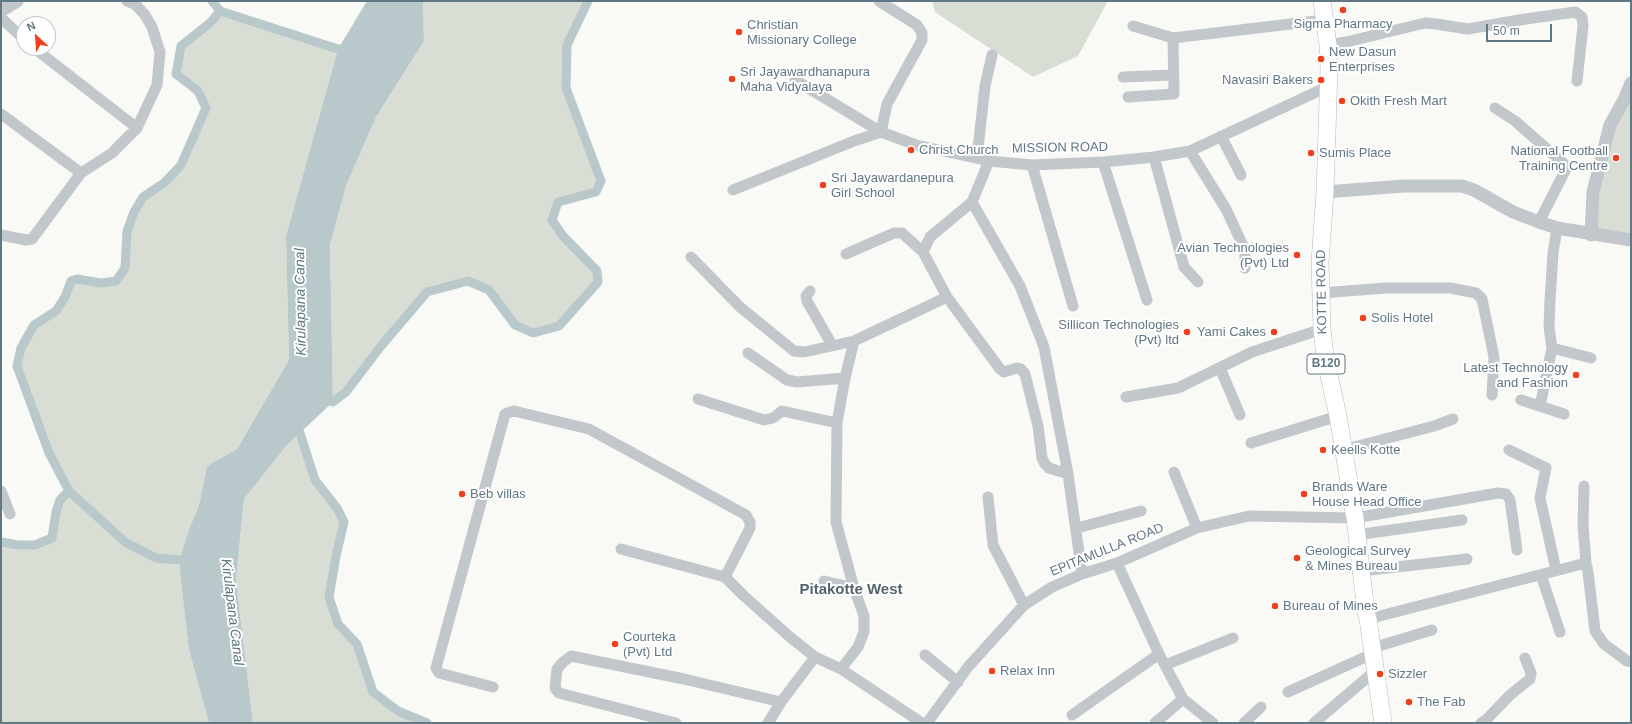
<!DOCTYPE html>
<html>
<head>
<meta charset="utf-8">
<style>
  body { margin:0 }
  #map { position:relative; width:1632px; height:724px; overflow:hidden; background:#f9f9f6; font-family:Helvetica,sans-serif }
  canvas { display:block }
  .frame { position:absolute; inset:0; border:2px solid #617784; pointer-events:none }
  .north { position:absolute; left:16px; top:16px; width:40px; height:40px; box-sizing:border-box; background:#fff; border:1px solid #c0c9ce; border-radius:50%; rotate:334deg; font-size:11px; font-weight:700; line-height:16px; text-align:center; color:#617784 }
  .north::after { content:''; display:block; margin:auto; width:14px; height:18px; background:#f13f1e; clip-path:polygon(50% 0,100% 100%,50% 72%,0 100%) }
  .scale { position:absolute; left:1486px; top:24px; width:66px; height:18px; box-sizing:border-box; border:2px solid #617784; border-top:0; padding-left:5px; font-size:12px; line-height:14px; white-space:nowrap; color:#617784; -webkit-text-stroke:3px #fff; paint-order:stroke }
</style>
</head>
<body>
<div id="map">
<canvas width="1632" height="724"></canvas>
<div class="frame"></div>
<div class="north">N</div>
<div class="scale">50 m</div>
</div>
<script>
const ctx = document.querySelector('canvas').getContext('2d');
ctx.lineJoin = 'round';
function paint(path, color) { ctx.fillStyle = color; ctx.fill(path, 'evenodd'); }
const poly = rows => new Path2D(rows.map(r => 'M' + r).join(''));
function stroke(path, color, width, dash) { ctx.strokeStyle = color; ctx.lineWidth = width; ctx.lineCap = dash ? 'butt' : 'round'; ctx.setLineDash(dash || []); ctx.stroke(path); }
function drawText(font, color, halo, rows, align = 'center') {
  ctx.font = font + ' Helvetica,sans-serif'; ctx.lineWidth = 4; ctx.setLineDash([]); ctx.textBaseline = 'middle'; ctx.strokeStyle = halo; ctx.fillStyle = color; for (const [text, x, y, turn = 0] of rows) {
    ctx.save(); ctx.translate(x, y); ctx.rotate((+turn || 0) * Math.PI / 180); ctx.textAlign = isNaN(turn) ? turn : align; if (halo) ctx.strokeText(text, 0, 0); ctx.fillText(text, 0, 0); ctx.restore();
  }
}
paint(poly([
  [423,1,588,1,567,45,566,88,601,181,596,192,558,202,553,220,563,236,597,271,598,282,559,326,533,333,515,325,489,290,468,281,427,292,381,346,346,392,333,402,330,245,346,186,376,117,424,41],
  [932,1,1108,1,1078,56,1033,77,935,12],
  [220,11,338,49,286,236,289,360,237,449,207,466,199,505,188,532,181,561,181,582,189,650,209,723,1,723,1,542,18,545,35,545,52,538,56,512,60,500,69,491,49,453,17,366,21,348,34,325,56,311,65,297,71,281,77,279,101,283,117,281,125,268,127,231,134,212,143,197,164,183,181,165,206,108,198,91,176,74,181,46,211,22],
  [1631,83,1631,240,1591,235,1593,192],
  [300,433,315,480,337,508,344,522,336,556,329,597,338,624,357,644,373,692,398,711,427,723,253,723,236,580,244,499,287,445]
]), '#d9ded5');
paint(poly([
  [367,1,423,1,424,41,376,117,346,186,330,245,333,402,287,445,244,499,236,580,253,723,209,723,189,650,181,582,180,560,188,532,199,505,207,466,237,449,289,360,286,236,338,49]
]), '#b8c8cb');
stroke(poly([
  [220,11,338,49,350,49],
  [333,402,346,392,381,346,427,292,468,281,489,290,515,325,533,333,559,326,598,282,597,271,563,236,552,220,558,202,596,192,601,181,566,88,567,45,588,1],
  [300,433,315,480,337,508,344,522,336,556,329,597,338,624,357,644,373,692,398,711,427,723],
  [1,542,18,545,35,545,52,538,56,512,60,500,69,491],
  [192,564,180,560,156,558,125,542,69,491,49,453,17,366,21,348,34,325,56,311,65,297,71,281,77,279,101,283,116,281,125,268,127,231,134,212,143,197,164,183,181,165,206,108,198,91,176,74,181,46,211,22,220,11,212,1]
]), '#b8c8cb', 9);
const primary = poly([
  [1322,1,1328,45,1329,69,1325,192,1320,263,1322,329,1325,357,1338,416,1355,518,1366,612,1368,619,1383,723]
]);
stroke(primary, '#b5bbbf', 18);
stroke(poly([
  [1,18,24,39],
  [1133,26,1173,38],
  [1328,45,1346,42,1425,23,1436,24,1468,29,1519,20,1575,12,1582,17,1583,26,1577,81],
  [34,48,137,128],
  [1123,77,1173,75],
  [795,80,881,132,916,145,989,161,1032,165,1103,162,1154,157,1190,151,1329,86],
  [1128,97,1174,94,1173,38,1324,20],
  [1495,108,1515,121,1564,164,1566,169,1539,222],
  [1,114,81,173],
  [1221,136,1241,175],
  [1190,151,1226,209,1245,250,1245,268],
  [977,157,985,86,992,55],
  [1154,157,1184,267,1198,282],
  [1103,162,1147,300],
  [1032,165,1073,306],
  [733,190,854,141,881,132,887,104,922,40,922,33,917,25,879,1],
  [972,202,1020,286,1044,347,1068,474,1082,574],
  [1,235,26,240,32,239,81,173,112,153,137,128,157,85,160,52,152,27,145,15,135,4,127,1],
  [846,254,894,233,902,233,923,252],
  [691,257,740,307,794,351,804,352,854,341,845,378,837,423,836,522,854,588],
  [810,291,806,296,807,301,832,345],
  [1321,293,1386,288,1450,288,1476,293,1482,299,1494,357,1492,395],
  [947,297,1000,369,1004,372,1017,368,1021,369,1025,374,1038,426,1042,458,1045,464,1049,468,1068,474],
  [854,341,947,297,923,252,930,237,972,202,989,161],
  [1552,348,1591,358],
  [748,353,787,380,797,382,845,378],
  [1220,368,1240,415],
  [1126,397,1178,388,1252,352,1322,329],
  [698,399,764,420,773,418,782,411,837,423],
  [1521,400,1564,414],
  [1540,406,1552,348,1549,327,1550,301,1553,253,1557,228],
  [1251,443,1338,416],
  [1343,450,1434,426,1453,419],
  [1509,450,1546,468,1540,498,1556,570],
  [1174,472,1197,528],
  [1584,486,1583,525,1586,563],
  [1,491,10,514],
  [988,497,993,545,1024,605],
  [1077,528,1141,511],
  [1356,535,1462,520],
  [621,549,725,577,744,596,790,637,815,657,841,669,922,723],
  [1117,563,1159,654,1183,699,1213,723],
  [1361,571,1467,559],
  [1541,575,1560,632],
  [824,581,854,588,864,616,864,632,858,647,841,669],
  [1368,619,1586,563,1588,572,1595,631,1604,644,1627,661,1631,662],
  [1372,648,1432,630],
  [925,655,958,682],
  [1165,665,1233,638],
  [493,687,439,673,436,668,505,414,510,412,514,411,589,429,746,515,750,522,750,528,725,577],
  [1288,692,1372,654],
  [1072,715,1159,654],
  [676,723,559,693,555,688,557,669,562,663,571,656,684,679,781,702],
  [768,723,781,702,815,657],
  [927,723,968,667,1024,605,1052,587,1082,574,1117,563,1197,528,1249,516,1355,518,1498,493,1506,494,1510,500,1517,550],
  [1155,723,1183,699],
  [1244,723,1261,707],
  [1314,723,1375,671],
  [1481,723,1486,720,1510,695,1530,679,1531,673,1525,658]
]), '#c2c7cb', 11);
stroke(poly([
  [1,11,17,1],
  [1325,192,1404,186,1462,186,1474,190,1513,212,1539,222,1557,228,1631,240],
  [1591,235,1593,192,1610,125,1624,100,1631,83]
]), '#c2c7cb', 13);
stroke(primary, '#fff', 17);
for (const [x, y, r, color] of [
  [1343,10,4,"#f13f1e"],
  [739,32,4,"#f13f1e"],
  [1321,59,4,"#f13f1e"],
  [732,79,4,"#f13f1e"],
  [1321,80,4,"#f13f1e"],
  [1342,101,4,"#f13f1e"],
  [911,150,4,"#f13f1e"],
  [1311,153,4,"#f13f1e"],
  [1616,158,4,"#f13f1e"],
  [823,185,4,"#f13f1e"],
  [1297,255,4,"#f13f1e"],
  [1363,318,4,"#f13f1e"],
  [1187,332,4,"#f13f1e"],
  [1274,332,4,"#f13f1e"],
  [1576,375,4,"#f13f1e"],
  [1323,450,4,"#f13f1e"],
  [462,494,4,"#f13f1e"],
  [1304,494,4,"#f13f1e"],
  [1297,558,4,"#f13f1e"],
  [1275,606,4,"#f13f1e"],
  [615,644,4,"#f13f1e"],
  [992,671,4,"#f13f1e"],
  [1380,674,4,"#f13f1e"],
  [1409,702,4,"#f13f1e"]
]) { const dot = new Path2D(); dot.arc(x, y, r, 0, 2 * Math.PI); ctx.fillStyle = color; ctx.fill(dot); stroke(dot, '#fff', 1.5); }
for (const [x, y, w] of [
  [1326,364,38]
]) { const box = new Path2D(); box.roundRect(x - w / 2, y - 10, w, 20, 3); ctx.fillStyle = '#fff'; ctx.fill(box); stroke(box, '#617784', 1); }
drawText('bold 12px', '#617784', null, [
  ["B120",1326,364]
]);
drawText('13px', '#617784', '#fff', [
  ["Sigma Pharmacy",1343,24,"center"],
  ["Christian",747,25],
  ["Missionary College",747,40],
  ["New Dasun",1329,52],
  ["Enterprises",1329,67],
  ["Sri Jayawardhanapura",740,72],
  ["Maha Vidyalaya",740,87],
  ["Navasiri Bakers",1313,80,"right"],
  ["Okith Fresh Mart",1350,101],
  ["Christ Church",919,150],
  ["National Football",1608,151,"right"],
  ["Training Centre",1608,166,"right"],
  ["Sumis Place",1319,153],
  ["Sri Jayawardanepura",831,178],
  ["Girl School",831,193],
  ["Avian Technologies",1289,248,"right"],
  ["(Pvt) Ltd",1289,263,"right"],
  ["Solis Hotel",1371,318],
  ["Sillicon Technologies",1179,325,"right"],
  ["(Pvt) ltd",1179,340,"right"],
  ["Yami Cakes",1266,332,"right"],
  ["Latest Technology",1568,368,"right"],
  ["and Fashion",1568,383,"right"],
  ["Keells Kotte",1331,450],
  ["Brands Ware",1312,487],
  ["House Head Office",1312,502],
  ["Beb villas",470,494],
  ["Geological Survey",1305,551],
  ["& Mines Bureau",1305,566],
  ["Bureau of Mines",1283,606],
  ["Courteka",623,637],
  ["(Pvt) Ltd",623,652],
  ["Relax Inn",1000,671],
  ["Sizzler",1388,674],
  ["The Fab",1417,702]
], 'left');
drawText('13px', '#617784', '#fff', [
  ["MISSION ROAD",1060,148,-1],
  ["KOTTE ROAD",1322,292,-91],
  ["EPITAMULLA ROAD",1107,550,-22]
]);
drawText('italic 14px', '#5d777e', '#fff', [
  ["Kirulapana Canal",301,302,-91],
  ["Kirulapana Canal",232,612,83]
]);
drawText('bold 15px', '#54656e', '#fff', [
  ["Pitakotte West",851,590]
]);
</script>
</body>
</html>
